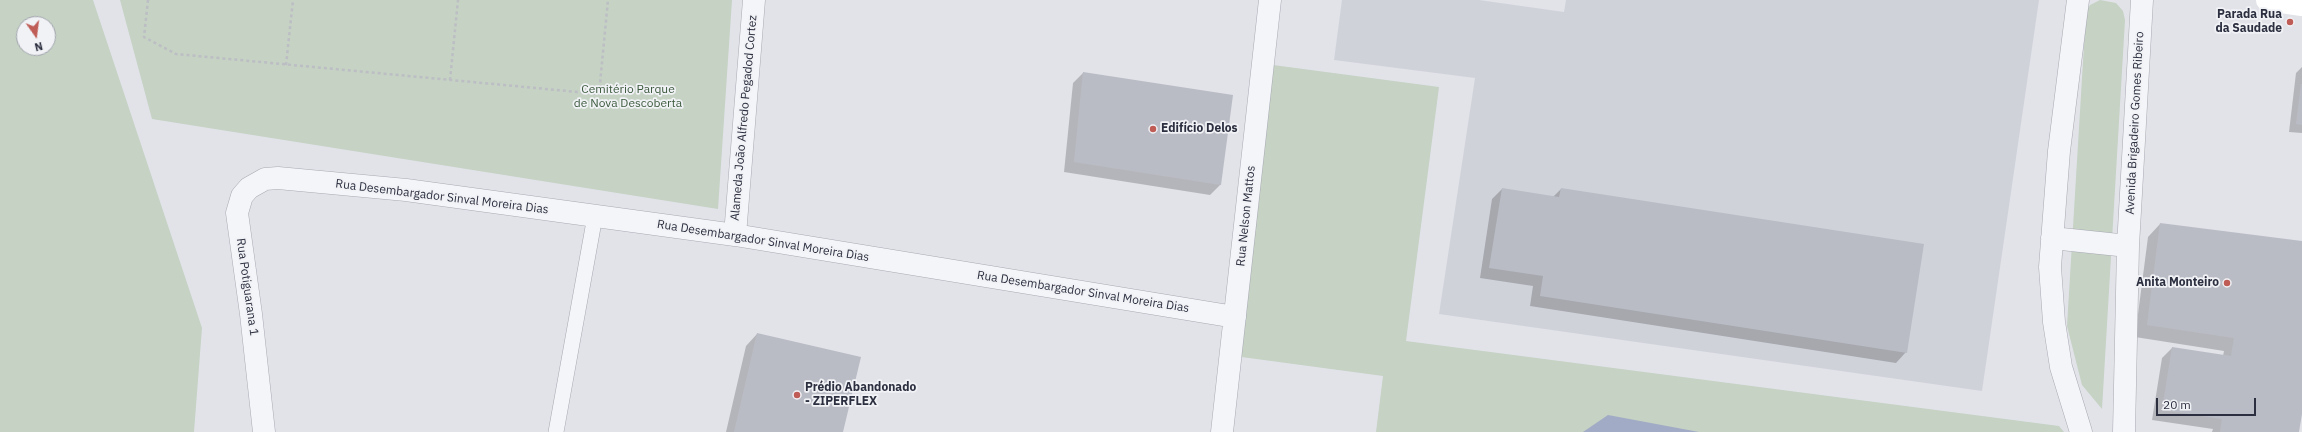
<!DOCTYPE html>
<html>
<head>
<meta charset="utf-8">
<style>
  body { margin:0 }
  #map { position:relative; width:2302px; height:432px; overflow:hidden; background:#e2e3e9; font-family:"IBM Plex Sans",sans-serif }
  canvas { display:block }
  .north { position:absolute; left:16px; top:16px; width:40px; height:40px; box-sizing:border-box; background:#f1f2f6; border:1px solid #a2a4ad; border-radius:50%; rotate:166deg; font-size:11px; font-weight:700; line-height:16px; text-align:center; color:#2c2f3f }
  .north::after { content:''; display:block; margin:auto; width:14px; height:18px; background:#bf5c56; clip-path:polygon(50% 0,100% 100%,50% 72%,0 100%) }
  .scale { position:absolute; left:2156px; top:398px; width:100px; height:18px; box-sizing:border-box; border:2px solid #2c2f3f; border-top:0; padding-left:5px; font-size:12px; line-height:14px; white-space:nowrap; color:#2c2f3f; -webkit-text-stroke:3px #f1f2f6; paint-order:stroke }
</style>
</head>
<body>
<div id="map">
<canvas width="2302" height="432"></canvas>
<div class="north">N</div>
<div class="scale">20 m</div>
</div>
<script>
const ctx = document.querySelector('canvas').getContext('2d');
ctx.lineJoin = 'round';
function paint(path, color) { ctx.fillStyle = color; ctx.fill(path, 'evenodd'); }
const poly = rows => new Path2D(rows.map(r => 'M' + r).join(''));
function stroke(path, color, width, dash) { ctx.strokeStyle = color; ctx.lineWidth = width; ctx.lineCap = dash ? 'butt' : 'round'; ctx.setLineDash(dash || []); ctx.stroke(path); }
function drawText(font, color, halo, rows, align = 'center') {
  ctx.font = font + ' "IBM Plex Sans",sans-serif'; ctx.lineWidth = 3.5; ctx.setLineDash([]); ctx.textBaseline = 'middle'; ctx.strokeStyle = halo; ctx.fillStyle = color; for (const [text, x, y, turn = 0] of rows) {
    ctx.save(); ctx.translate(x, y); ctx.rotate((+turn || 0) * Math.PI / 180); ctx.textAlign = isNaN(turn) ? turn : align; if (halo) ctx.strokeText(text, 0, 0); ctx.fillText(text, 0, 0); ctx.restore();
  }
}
paint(poly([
  [1342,0,1479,0,1564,12,1566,0,2039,0,1982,391,1439,314,1475,78,1334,60]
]), '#d0d2da');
paint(poly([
  [0,0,93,0,202,328,194,432,0,432],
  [24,24,48,24,48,48,24,48],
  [120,0,732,0,718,209,152,119],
  [2100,0,2116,3,2123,11,2125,20,2102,409,2082,385,2067,326,2086,12,2090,5],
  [1273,65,1439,87,1406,341,2059,426,2064,432,1376,432,1383,376,1234,356]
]), '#c5d2c4');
paint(poly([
  [1608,415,1699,432,1583,432]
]), '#a1abc5');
paint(poly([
  [2302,67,2302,133,2289,132,2296,73],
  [1083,73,1221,184,1210,195,1064,172,1073,83],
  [1502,189,1553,197,1561,189,1906,352,1896,363,1530,306,1533,286,1480,278,1492,199],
  [2160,224,2302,242,2302,407,2298,432,2212,432,2213,429,2152,420,2162,358,2172,348,2223,356,2224,351,2135,337,2148,237],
  [757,334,842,432,726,432,746,346]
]), '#0003');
paint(poly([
  [1083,72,1233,95,1221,185,1074,162],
  [2301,84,2302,84,2302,125,2296,124],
  [1502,188,1559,197,1561,188,1924,244,1907,353,1540,296,1543,276,1489,268],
  [2160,223,2302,241,2302,414,2299,432,2220,432,2222,419,2162,410,2172,347,2231,356,2234,338,2147,325],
  [757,333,861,357,843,432,734,432]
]), '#babcc5');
const service = poly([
  [556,432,595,216]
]);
const minor = poly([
  [2078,0,2059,151,2050,267,2054,322,2061,367,2081,432],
  [735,235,754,0],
  [2052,238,2128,246],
  [264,432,251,314,237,213,242,196,249,188,265,179,278,178,406,190,735,235,1235,317],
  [1222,432,1270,0],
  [2124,432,2128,246,2142,0]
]);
stroke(service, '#a8a9b3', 16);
stroke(minor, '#a8a9b3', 23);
stroke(poly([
  [148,0,144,37,176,54,599,94,608,0],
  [286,65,293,0],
  [450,80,458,0]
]), '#bcbec4', 2.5, [3, 3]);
stroke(service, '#f4f5f8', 15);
stroke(minor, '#f4f5f8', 22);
stroke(poly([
  [2267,0,2302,5]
]), '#fff', 22);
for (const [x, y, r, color] of [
  [2290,22,4,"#bf5c56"],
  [1153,129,4,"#bf5c56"],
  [2227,283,4,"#bf5c56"],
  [797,395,4,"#bf5c56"]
]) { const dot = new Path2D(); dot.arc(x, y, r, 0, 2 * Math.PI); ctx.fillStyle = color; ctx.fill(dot); stroke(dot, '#f1f2f6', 1.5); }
drawText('bold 12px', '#2c2f3f', '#f1f2f6', [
  ["Parada Rua",2282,15],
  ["da Saudade",2282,29],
  ["Edifício Delos",1161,129,"left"],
  ["Anita Monteiro",2219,283],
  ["Prédio Abandonado",805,388,"left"],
  ["- ZIPERFLEX",805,402,"left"]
], 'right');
drawText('12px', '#3b593c', '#f1f2f6', [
  ["Cemitério Parque",628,90],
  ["de Nova Descoberta",628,104]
]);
drawText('12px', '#2c2f3f', '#f1f2f6', [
  ["Alameda João Alfredo Pegadod Cortez",744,118,-85],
  ["Avenida Brigadeiro Gomes Ribeiro",2135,123,-87],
  ["Rua Desembargador Sinval Moreira Dias",442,197,7],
  ["Rua Nelson Mattos",1246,216,-84],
  ["Rua Desembargador Sinval Moreira Dias",763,241,9],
  ["Rua Potiguarana 1",247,287,82],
  ["Rua Desembargador Sinval Moreira Dias",1083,292,9]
]);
</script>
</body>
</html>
